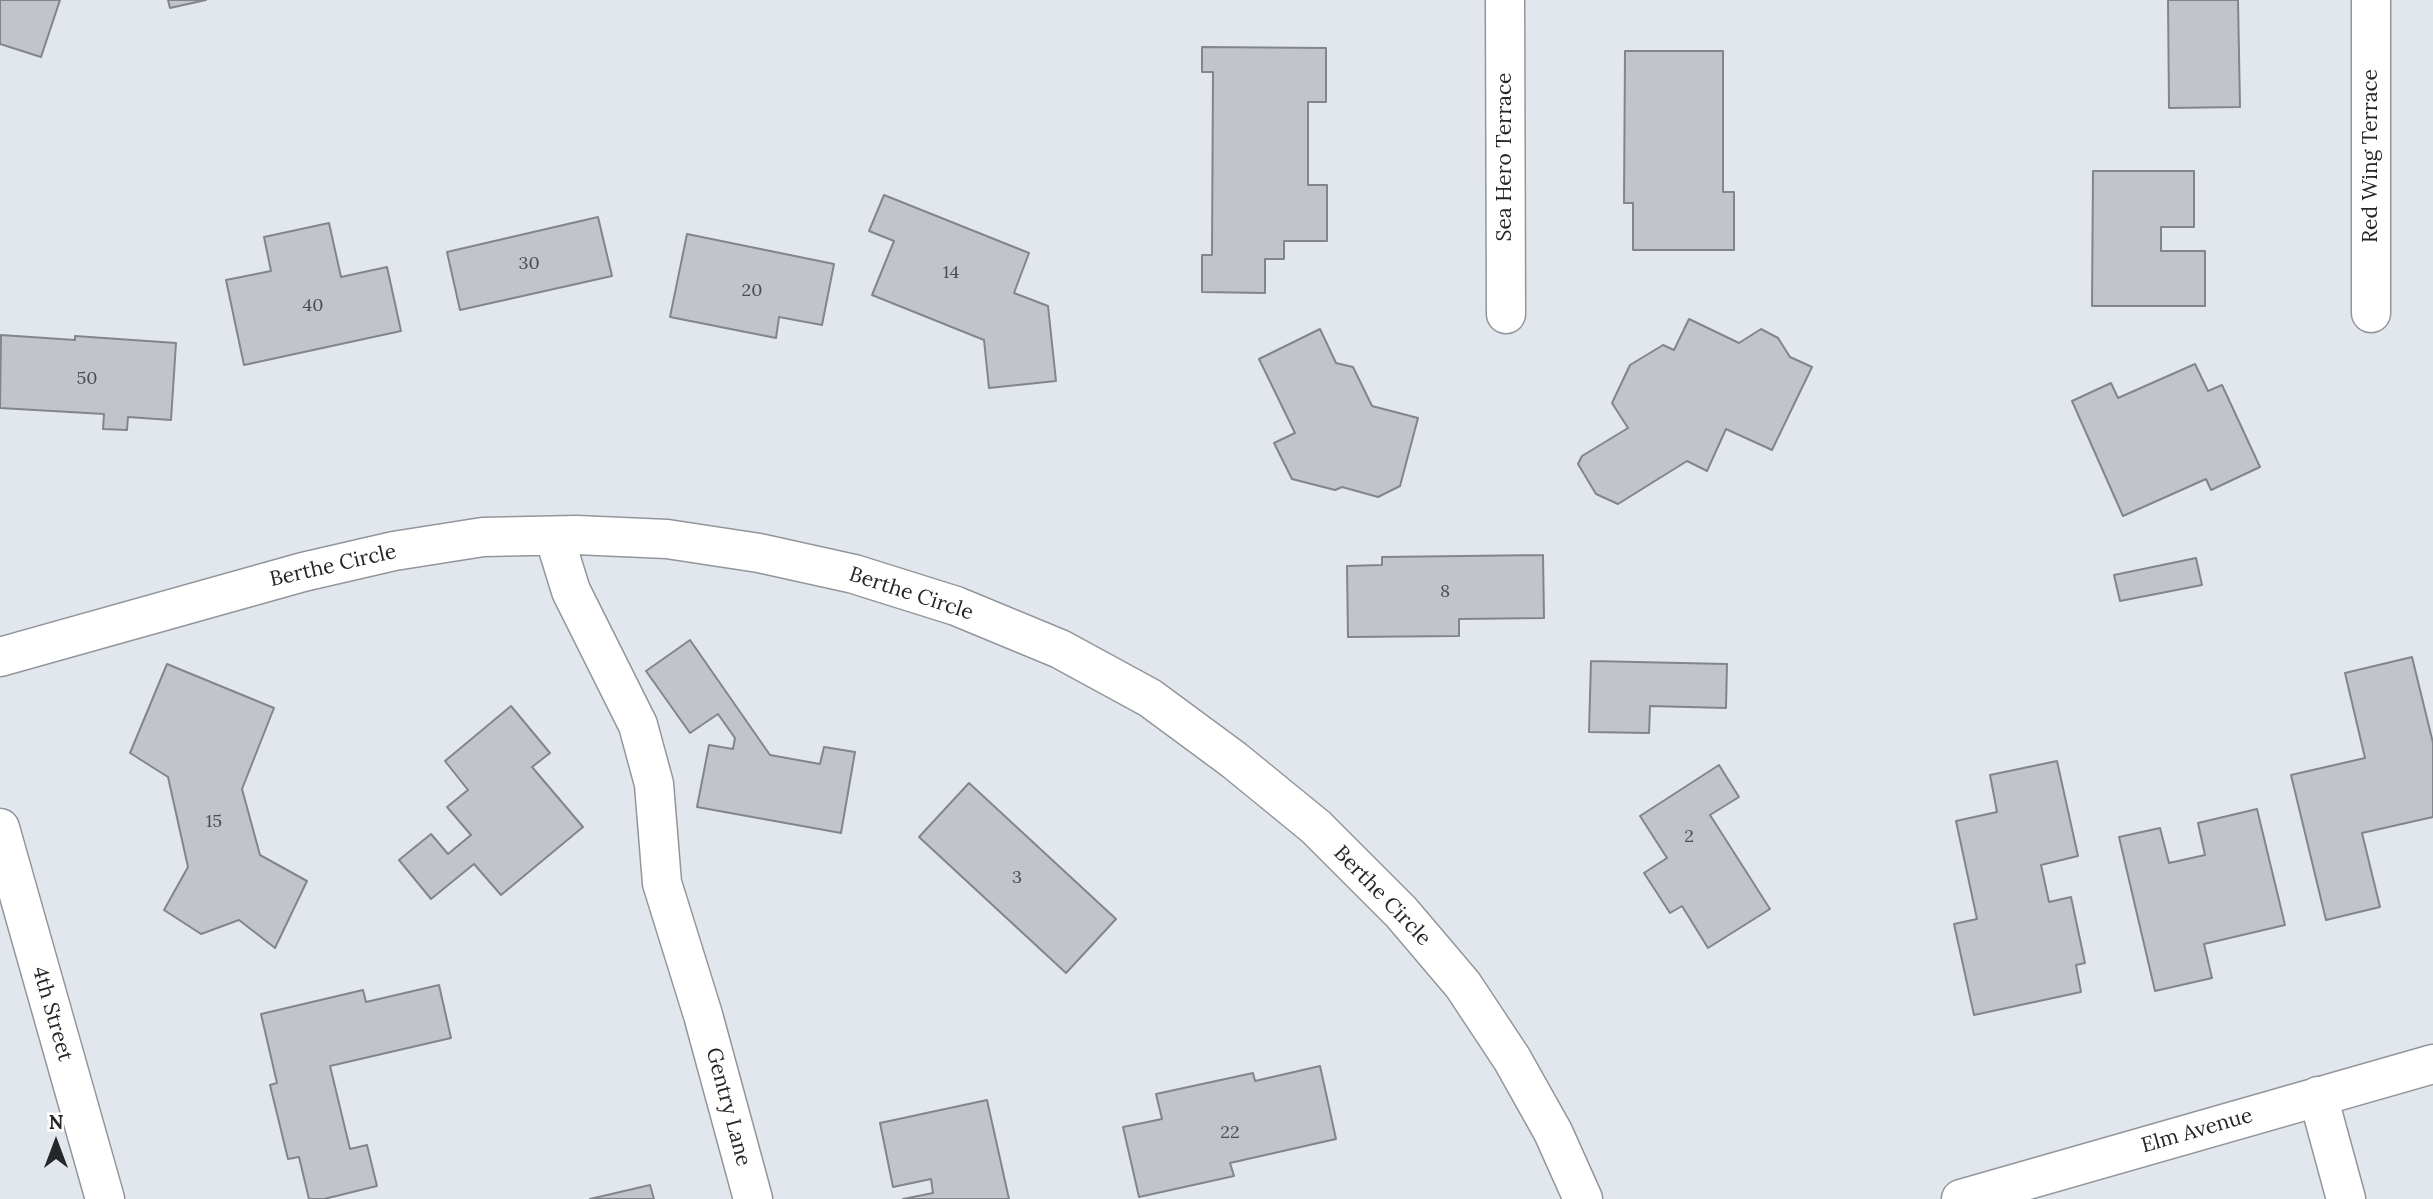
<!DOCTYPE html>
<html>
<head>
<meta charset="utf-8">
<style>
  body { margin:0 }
  #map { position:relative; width:2433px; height:1199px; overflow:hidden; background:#e2e7ed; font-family:Lora,serif }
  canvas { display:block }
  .north { position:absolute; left:21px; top:1108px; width:70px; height:70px; -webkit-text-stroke:5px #fff; paint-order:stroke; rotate:0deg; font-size:19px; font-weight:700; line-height:28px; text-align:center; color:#242628 }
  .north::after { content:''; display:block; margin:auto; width:24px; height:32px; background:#242628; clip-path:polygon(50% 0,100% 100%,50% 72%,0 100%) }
</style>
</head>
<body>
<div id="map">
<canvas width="2433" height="1199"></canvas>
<div class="north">N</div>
</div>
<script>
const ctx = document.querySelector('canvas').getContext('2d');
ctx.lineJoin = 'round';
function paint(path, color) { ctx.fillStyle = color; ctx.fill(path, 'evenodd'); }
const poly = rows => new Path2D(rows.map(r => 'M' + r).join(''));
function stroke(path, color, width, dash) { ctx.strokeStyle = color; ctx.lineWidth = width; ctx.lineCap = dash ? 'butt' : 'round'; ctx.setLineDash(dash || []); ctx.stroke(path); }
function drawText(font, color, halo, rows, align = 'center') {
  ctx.font = font + ' Lora,serif'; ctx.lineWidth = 5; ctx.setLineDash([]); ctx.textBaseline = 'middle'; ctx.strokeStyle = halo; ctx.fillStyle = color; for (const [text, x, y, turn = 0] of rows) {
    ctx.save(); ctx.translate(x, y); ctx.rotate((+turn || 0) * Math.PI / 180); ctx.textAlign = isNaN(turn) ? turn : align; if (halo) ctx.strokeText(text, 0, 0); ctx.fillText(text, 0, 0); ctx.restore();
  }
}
const building = poly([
  [0,0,60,0,41,57,0,44,0,0],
  [168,0,206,0,170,8,168,0],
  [2168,0,2238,0,2240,107,2169,108,2168,0],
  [1202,47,1326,48,1326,102,1308,102,1308,185,1327,185,1327,241,1284,241,1284,259,1265,259,1265,293,1202,292,1202,255,1212,255,1213,72,1202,72,1202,47],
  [1625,51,1723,51,1723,192,1734,192,1734,250,1633,250,1633,203,1624,203,1625,51],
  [2093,171,2194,171,2194,227,2161,227,2161,251,2205,251,2205,306,2092,306,2093,171],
  [884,195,1029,253,1014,293,1048,306,1056,381,989,388,984,340,872,295,894,241,869,231,884,195],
  [598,217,612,276,460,310,447,252,598,217],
  [329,223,341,277,387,267,401,331,244,365,226,280,271,271,264,237,329,223],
  [687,234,834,264,822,325,779,317,776,338,670,317,687,234],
  [1689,319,1739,343,1761,329,1778,338,1790,357,1812,367,1772,450,1726,429,1707,471,1687,461,1618,504,1596,494,1578,464,1582,456,1628,428,1612,403,1630,365,1663,345,1674,350,1689,319],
  [1320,329,1336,363,1353,367,1372,406,1418,418,1400,486,1378,497,1342,487,1335,490,1292,479,1274,443,1295,433,1259,359,1320,329],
  [1,335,75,340,75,336,176,343,171,420,128,417,127,430,103,429,104,414,0,408,1,335],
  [2195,364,2208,391,2222,385,2260,467,2211,490,2206,479,2123,516,2072,401,2111,383,2118,398,2195,364],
  [1543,555,1544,618,1459,619,1459,636,1348,637,1347,566,1382,565,1382,557,1543,555],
  [2196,558,2202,585,2120,601,2114,575,2196,558],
  [690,640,770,755,820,764,824,747,855,752,841,833,697,807,709,745,733,749,735,738,718,714,690,733,646,671,690,640],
  [2412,657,2433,743,2433,817,2362,833,2380,907,2326,920,2291,775,2365,758,2345,673,2412,657],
  [1591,661,1727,664,1726,708,1650,706,1649,733,1589,732,1591,661],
  [167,664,274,708,242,789,260,855,307,881,275,948,239,920,201,934,164,910,188,867,168,777,130,753,167,664],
  [511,706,550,753,532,767,583,827,501,895,474,864,431,899,399,860,431,834,448,854,471,835,447,807,468,790,445,761,511,706],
  [2057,761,2078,856,2041,865,2049,902,2071,897,2085,963,2076,965,2081,992,1974,1015,1954,924,1977,919,1956,821,1997,812,1990,775,2057,761],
  [1719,765,1739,797,1710,815,1770,909,1708,948,1682,906,1670,913,1644,873,1667,858,1640,816,1719,765],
  [969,783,1116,919,1066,973,919,837,969,783],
  [2257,809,2285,925,2204,944,2212,978,2155,991,2119,837,2160,828,2169,863,2205,855,2198,823,2257,809],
  [439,985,451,1038,330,1066,350,1149,367,1145,377,1186,324,1199,309,1199,299,1157,288,1159,270,1085,277,1083,261,1014,363,990,366,1002,439,985],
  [1320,1066,1336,1139,1230,1163,1234,1176,1139,1197,1123,1127,1162,1119,1156,1094,1253,1073,1255,1081,1320,1066],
  [987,1100,1009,1199,903,1199,933,1193,931,1179,893,1187,880,1123,987,1100],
  [650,1185,654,1199,590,1199,650,1185]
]);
paint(building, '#c1c5cb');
stroke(building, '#82868b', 2);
const minor = poly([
  [1505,0,1506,314],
  [2371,313,2371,0],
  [554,536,571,591,638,725,654,784,662,883,703,1015,753,1199],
  [0,657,303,572,394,551,483,537,576,535,667,539,759,553,854,574,956,606,1060,649,1150,698,1234,760,1316,827,1401,912,1463,985,1512,1059,1553,1132,1583,1199],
  [0,828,105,1199],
  [2318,1096,2346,1199],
  [1961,1199,2433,1064]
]);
stroke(minor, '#92969c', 41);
stroke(minor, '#fff', 38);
drawText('18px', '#4b4e51', null, [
  ["30",529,264],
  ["14",951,273],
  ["20",752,291],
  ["40",313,306],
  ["50",87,379],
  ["8",1445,592],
  ["15",214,822],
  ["2",1689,837],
  ["3",1017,878],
  ["22",1230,1133]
]);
drawText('21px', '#242628', '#fff', [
  ["Red Wing Terrace",2371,156,-90],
  ["Sea Hero Terrace",1505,157,-90],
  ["Berthe Circle",333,566,-13],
  ["Berthe Circle",911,594,18],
  ["Berthe Circle",1382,896,46],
  ["4th Street",52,1014,74],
  ["Gentry Lane",728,1107,75],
  ["Elm Avenue",2197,1131,-16]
]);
</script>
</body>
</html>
